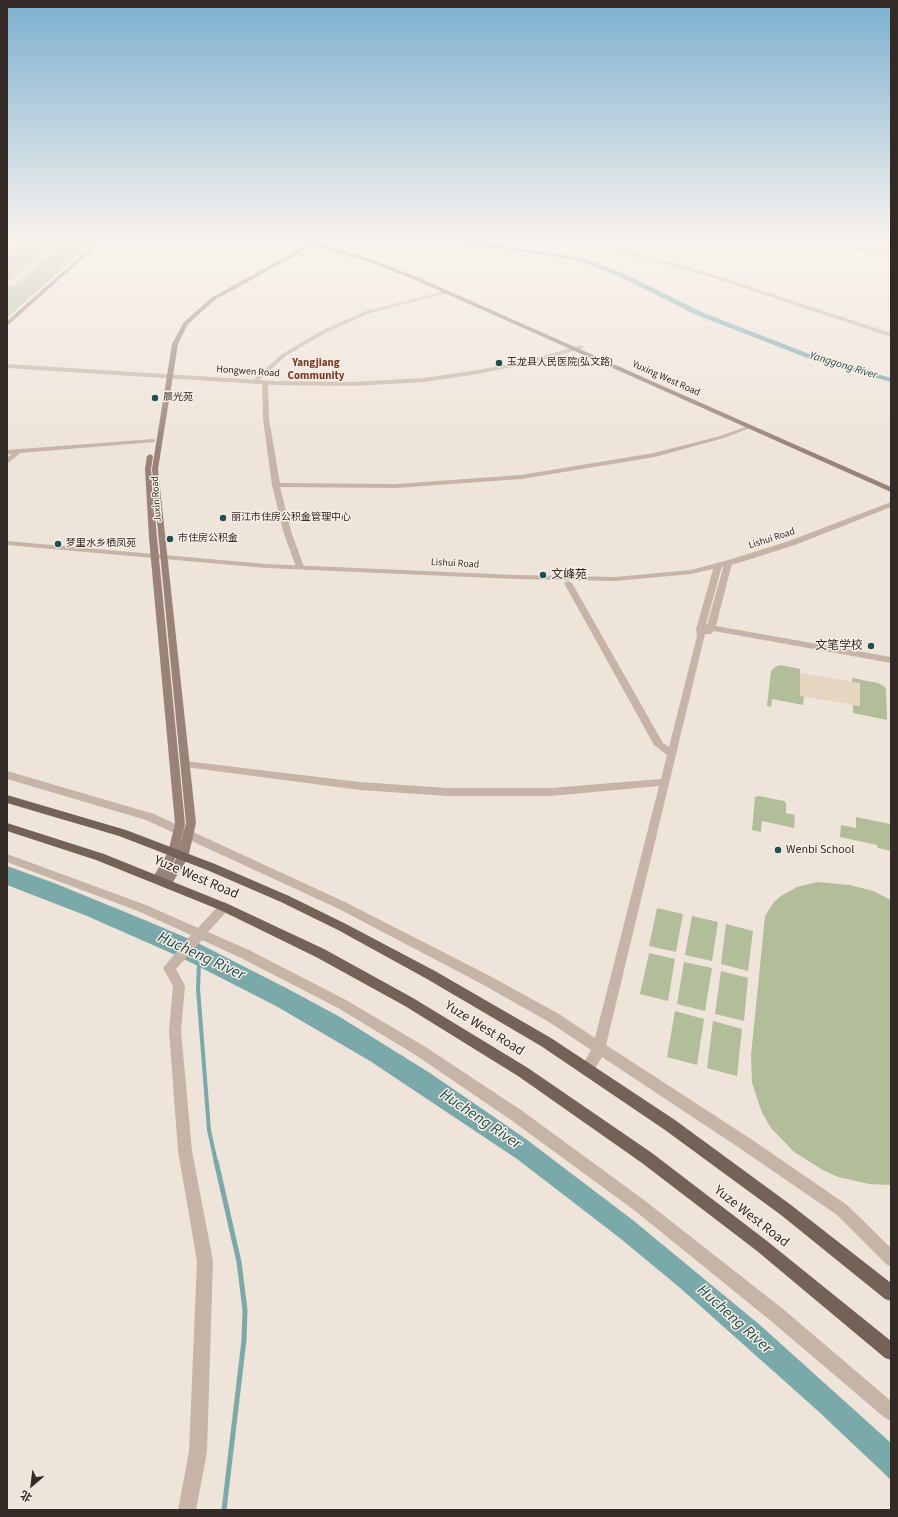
<!DOCTYPE html>
<html>
<head>
<meta charset="utf-8">
<style>
  body { margin:0 }
  #map { position:relative; width:898px; height:1517px; overflow:hidden; background:#efe4d9; font-family:"Source Sans 3","Noto Sans SC",sans-serif }
  canvas { display:block }
  .frame { position:absolute; inset:0; border:8px solid #332a26; pointer-events:none }
  .north { position:absolute; left:12px; top:1465px; width:40px; height:40px; -webkit-text-stroke:3px #f7eee5; paint-order:stroke; rotate:208deg; font-size:11px; font-weight:700; line-height:16px; text-align:center; color:#332a26 }
  .north::after { content:''; display:block; margin:auto; width:14px; height:18px; background:#332a26; clip-path:polygon(50% 0,100% 100%,50% 72%,0 100%) }
</style>
</head>
<body>
<div id="map">
<canvas width="898" height="1517"></canvas>
<div class="frame"></div>
<div class="north">北</div>
</div>
<script>
const ctx = document.querySelector('canvas').getContext('2d');
ctx.lineJoin = 'round';
function paint(path, color) { ctx.fillStyle = color; ctx.fill(path, 'evenodd'); }
const poly = rows => new Path2D(rows.map(r => 'M' + r).join(''));
function stroke(path, color, width, dash) { ctx.strokeStyle = color; ctx.lineWidth = width; ctx.lineCap = dash ? 'butt' : 'round'; ctx.setLineDash(dash || []); ctx.stroke(path); }
function drawText(font, color, halo, rows, align = 'center') {
  ctx.font = font + ' "Source Sans 3","Noto Sans SC",sans-serif'; ctx.lineWidth = 3; ctx.setLineDash([]); ctx.textBaseline = 'middle'; ctx.strokeStyle = halo; ctx.fillStyle = color; for (const [text, x, y, turn = 0] of rows) {
    ctx.save(); ctx.translate(x, y); ctx.rotate((+turn || 0) * Math.PI / 180); ctx.textAlign = isNaN(turn) ? turn : align; if (halo) ctx.strokeText(text, 0, 0); ctx.fillText(text, 0, 0); ctx.restore();
  }
}
paint(poly([
  [32,238,97,238,7,318,7,257],
  [780,665,800,669,800,695,804,696,803,705,772,699,771,707,767,706,771,671,775,667],
  [852,678,878,683,885,687,886,690,887,720,853,713,853,705,860,706,860,684,852,682],
  [759,796,784,801,786,803,786,813,795,815,794,828,762,821,761,832,752,830,755,797],
  [856,817,890,824,891,851,878,848,877,845,840,837,841,825,856,828],
  [817,882,850,885,873,891,891,900,891,1185,869,1184,838,1177,823,1170,794,1152,771,1128,762,1113,752,1083,751,1055,765,916,774,902,781,896,797,887],
  [657,908,683,914,676,952,649,946],
  [692,916,718,922,712,961,685,955],
  [726,924,753,931,748,971,721,964],
  [649,953,675,959,668,1001,640,994],
  [684,962,712,968,705,1011,677,1004],
  [721,971,748,978,744,1021,715,1014],
  [675,1011,704,1019,697,1065,667,1057],
  [713,1021,742,1029,737,1076,707,1068]
]), '#b2bd9a');
paint(poly([
  [45,251,55,251,13,286,7,286,7,282],
  [800,673,860,683,860,706,800,696]
]), '#e6d5c1');
paint(poly([
  [426,238,481,242,584,259,625,274,704,313,812,355,891,378,891,382,810,359,694,314,618,276,580,261,534,253,458,244],
  [7,866,54,883,147,921,194,941,290,990,340,1017,430,1073,526,1139,634,1221,760,1325,891,1443,891,1480,818,1411,679,1287,621,1239,517,1159,370,1061,276,1006,180,957,87,916,7,885]
]), '#7aa9aa');
stroke(poly([
  [199,963,198,989,209,1130,216,1162]
]), '#7aa9aa', 4);
stroke(poly([
  [216,1161,239,1262,245,1310,244,1340,224,1510]
]), '#7aa9aa', 5);
paint(poly([
  [832,238,836,238,833,244,829,244,832,238],
  [446,291,448,293,370,313,327,332,286,356,259,380,254,379,282,354,323,330,366,311,446,291],
  [265,380,268,382,269,419,280,483,396,484,521,475,654,453,720,436,748,426,753,427,724,438,655,457,521,479,396,488,280,487,291,531,304,567,300,569,296,567,283,531,272,485,263,419,262,382,265,380],
  [153,439,155,440,155,442,20,453,7,464,7,458,12,454,7,454,7,450,153,439],
  [725,561,731,561,732,563,716,626,891,657,891,663,714,631,711,634,705,634,606,1045,751,1139,847,1205,891,1248,891,1267,886,1264,837,1215,741,1149,602,1057,592,1073,587,1075,582,1073,580,1069,591,1050,549,1022,480,983,337,908,146,820,7,779,7,771,154,814,345,902,488,975,559,1014,595,1038,659,786,551,796,447,796,360,790,185,767,180,764,185,761,360,782,447,788,551,788,661,779,667,755,654,745,564,583,568,581,572,583,663,743,669,747,697,636,696,629,714,566,718,564,722,566,706,624,707,625,725,561],
  [7,854,146,905,198,928,220,904,224,902,228,904,230,907,228,910,208,932,249,950,346,1000,424,1046,521,1110,644,1200,783,1309,891,1401,891,1421,885,1418,771,1321,634,1210,511,1120,414,1054,338,1008,241,958,202,940,176,969,185,986,181,1031,192,1151,213,1261,207,1452,196,1510,178,1510,189,1452,197,1261,178,1151,169,1031,173,986,163,968,191,935,138,911,7,862,7,854]
]), '#c6b4a6');
paint(poly([
  [573,238,581,238,712,274,891,333,891,337,708,276,573,238],
  [783,238,796,238,891,252,891,254,783,238],
  [581,345,584,347,583,348,532,363,478,374,424,382,354,386,275,385,7,368,7,364,275,381,354,382,424,378,478,370,529,360,581,345],
  [891,502,891,507,795,545,738,563,691,574,615,581,516,579,266,568,7,545,7,541,266,564,516,575,615,577,691,570,732,559,789,541,891,502]
]), '#c6b4a6');
paint(poly([
  [24,238,29,238,7,254,7,251,24,238],
  [101,238,106,238,7,326,7,321,101,238],
  [296,238,303,238,314,241,319,238,325,238,318,243,376,261,417,277,891,487,891,492,413,279,372,263,314,245,215,300,188,324,178,344,158,469,196,823,188,858,171,885,167,886,163,885,161,882,154,882,152,879,168,852,175,824,149,538,145,469,147,456,150,454,153,456,151,469,157,538,185,824,179,849,186,823,152,469,172,344,184,322,211,298,310,243,296,238],
  [178,853,177,857,169,870,178,853]
]), '#998378');
paint(poly([
  [7,795,126,830,215,864,289,896,346,924,435,971,551,1038,675,1120,791,1205,891,1283,891,1301,885,1299,781,1215,665,1130,541,1046,427,979,338,930,281,902,207,870,119,836,7,803,7,795],
  [7,823,104,854,228,904,324,949,413,998,528,1068,652,1153,767,1241,891,1341,891,1360,885,1358,757,1251,642,1163,518,1076,405,1006,316,957,220,910,96,860,7,831,7,823]
]), '#746158');
const sky = ctx.createLinearGradient(0, 0, 0, 451);
sky.addColorStop(0, '#7cb0cf');
sky.addColorStop(0.53, '#f8f3ee');
sky.addColorStop(1, '#f8f3ee00');
ctx.fillStyle = sky;
ctx.fillRect(0, 0, 898, 451);
for (const [x, y, r, color] of [
  [499,363,4,"#1f4f51"],
  [155,398,4,"#1f4f51"],
  [223,518,4,"#1f4f51"],
  [170,539,4,"#1f4f51"],
  [58,544,4,"#1f4f51"],
  [543,575,4,"#1f4f51"],
  [871,646,4,"#1f4f51"],
  [778,850,4,"#1f4f51"]
]) { const dot = new Path2D(); dot.arc(x, y, r, 0, 2 * Math.PI); ctx.fillStyle = color; ctx.fill(dot); stroke(dot, '#f7eee5', 1.5); }
drawText('10px', '#332a26', '#f7eee5', [
  ["玉龙县人民医院(弘文路)",507,363],
  ["晨光苑",163,398],
  ["丽江市住房公积金管理中心",231,518],
  ["市住房公积金",178,539],
  ["梦里水乡栖凤苑",66,544]
], 'left');
drawText('10px', '#332a26', '#f7eee5', [
  ["Hongwen Road",248,372,4],
  ["Yuxing West Road",666,379,24],
  ["Juxin Road",157,499,-94],
  ["Lishui Road",772,539,-18],
  ["Lishui Road",455,564,3]
]);
drawText('bold 11px', '#7c3825', '#f7eee5', [
  ["Yangjiang",316,364],
  ["Community",316,377]
]);
drawText('italic 11px', '#1f4f51', '#f7eee5', [
  ["Yanggong River",843,366,17]
]);
drawText('12px', '#332a26', '#f7eee5', [
  ["文峰苑",551,575],
  ["文笔学校",863,646,"right"],
  ["Wenbi School",786,850]
], 'left');
drawText('14px', '#332a26', '#f7eee5', [
  ["Yuze West Road",196,878,23],
  ["Yuze West Road",484,1029,32],
  ["Yuze West Road",751,1217,38]
]);
drawText('italic 16px', '#1f4f51', '#f7eee5', [
  ["Hucheng River",201,957,25],
  ["Hucheng River",480,1120,34],
  ["Hucheng River",734,1320,42]
]);
</script>
</body>
</html>
